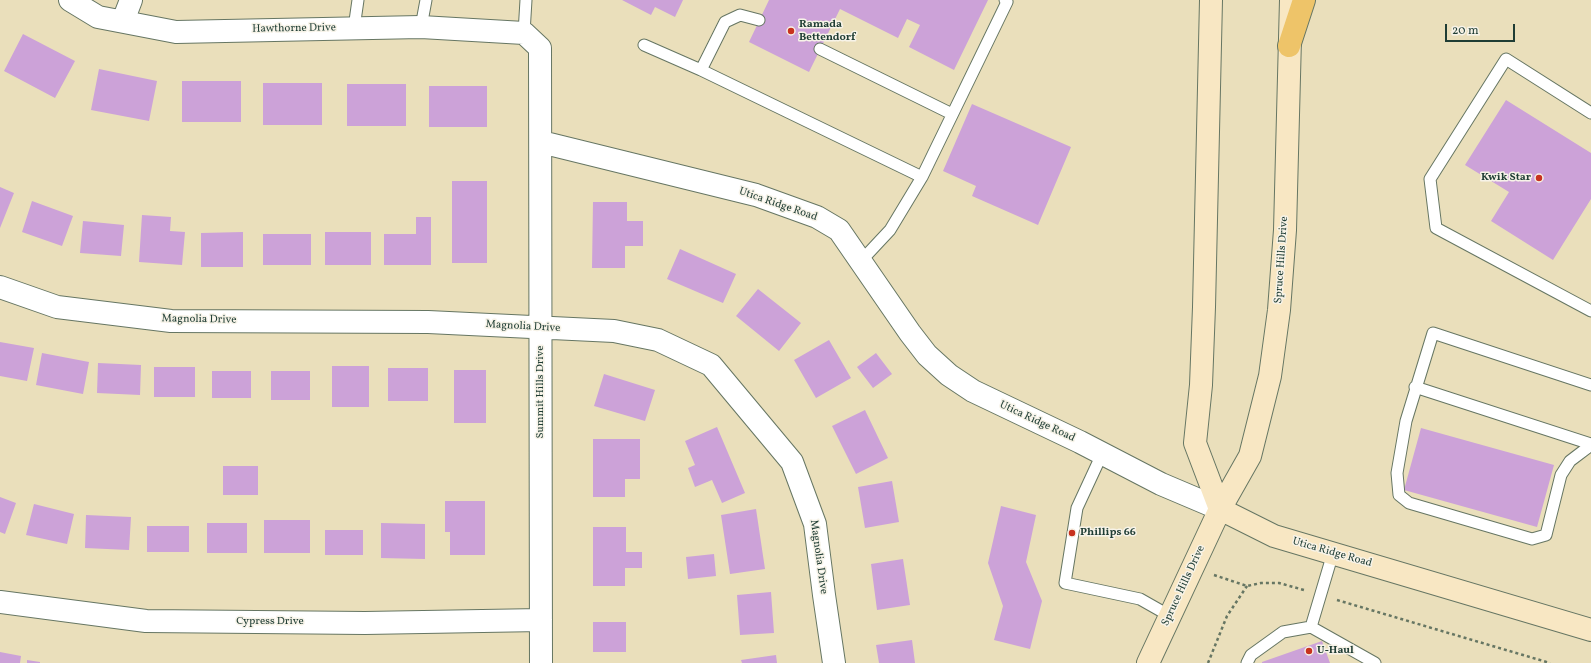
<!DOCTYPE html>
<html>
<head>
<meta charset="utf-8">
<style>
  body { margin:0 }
  #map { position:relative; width:1591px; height:663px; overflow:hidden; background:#eadfbb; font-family:Vollkorn,serif }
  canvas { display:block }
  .scale { position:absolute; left:1445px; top:24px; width:70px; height:18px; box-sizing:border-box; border:2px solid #1f3d34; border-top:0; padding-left:5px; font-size:12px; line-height:14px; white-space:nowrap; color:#1f3d34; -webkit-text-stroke:3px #f7f3e8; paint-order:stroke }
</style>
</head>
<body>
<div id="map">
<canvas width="1591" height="663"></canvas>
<div class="scale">20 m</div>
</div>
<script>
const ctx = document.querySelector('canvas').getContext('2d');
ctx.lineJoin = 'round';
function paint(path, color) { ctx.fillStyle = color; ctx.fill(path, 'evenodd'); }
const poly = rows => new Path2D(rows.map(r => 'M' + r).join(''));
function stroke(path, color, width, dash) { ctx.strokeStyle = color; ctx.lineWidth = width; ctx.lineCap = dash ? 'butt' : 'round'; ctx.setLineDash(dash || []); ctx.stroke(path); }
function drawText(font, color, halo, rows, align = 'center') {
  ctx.font = font + ' Vollkorn,serif'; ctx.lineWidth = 3; ctx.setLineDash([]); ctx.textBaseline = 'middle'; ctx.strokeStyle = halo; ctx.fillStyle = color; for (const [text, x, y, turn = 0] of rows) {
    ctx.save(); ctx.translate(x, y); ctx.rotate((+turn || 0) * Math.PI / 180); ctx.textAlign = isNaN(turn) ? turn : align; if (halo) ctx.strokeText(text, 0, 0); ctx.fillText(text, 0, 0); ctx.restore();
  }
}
paint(poly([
  [622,0,683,0,675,17,655,7,651,15],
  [769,0,988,0,954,70,909,47,920,25,907,19,898,38,840,9,809,72,749,42],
  [23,34,75,61,55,98,4,71],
  [99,69,157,81,149,121,91,110],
  [182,81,241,81,241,122,182,122],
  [263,83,322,83,322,125,263,125],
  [347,84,406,84,406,126,347,126],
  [429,86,487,86,487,127,429,127],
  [1506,100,1591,153,1591,199,1553,260,1491,221,1509,192,1465,165],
  [972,104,1071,147,1038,225,972,196,976,186,943,171],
  [452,181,487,181,487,263,452,263],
  [0,187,14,193,0,228],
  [32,201,73,216,62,246,22,232],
  [593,202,627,202,627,221,643,221,643,246,625,246,625,268,592,268],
  [142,215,171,217,170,231,185,232,182,265,139,262],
  [416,217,431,217,431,265,384,265,384,234,416,234],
  [83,221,124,225,121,256,80,253],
  [243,232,243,267,201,267,201,233],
  [325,232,371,232,371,265,325,265],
  [263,234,311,234,311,265,263,265],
  [680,249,736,274,723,303,667,279],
  [758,289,801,323,779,351,736,316],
  [829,340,851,378,816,398,794,360],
  [0,342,34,348,27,381,0,376],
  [42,353,89,362,83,394,36,385],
  [876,353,892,374,873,388,857,367],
  [98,363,141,365,140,395,97,393],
  [332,366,369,366,369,407,332,407],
  [154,367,195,367,195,397,154,397],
  [388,368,428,368,428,401,388,401],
  [454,370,486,370,486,423,454,423],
  [212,371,251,371,251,398,212,398],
  [271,371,310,371,310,400,271,400],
  [604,374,655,390,645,421,594,406],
  [865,410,888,458,856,474,832,426],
  [717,427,745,493,722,503,712,480,695,487,688,468,695,465,685,441],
  [1421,428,1554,465,1537,527,1404,490],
  [593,439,640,439,640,479,625,479,625,497,593,497],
  [223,466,258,466,258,495,223,495],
  [892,481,899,522,865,528,858,487],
  [0,497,16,503,5,534,0,532],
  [445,501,485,501,485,555,450,555,450,532,445,532],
  [34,504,74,514,67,544,26,535],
  [1001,506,1036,515,1026,562,1042,601,1030,649,994,640,1003,606,988,563],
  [756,509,765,569,730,574,721,515],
  [86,515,131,517,129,550,85,548],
  [264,520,310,520,310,553,264,553],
  [207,523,247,523,247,553,207,553],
  [381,523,425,524,425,559,381,558],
  [147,526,189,526,189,552,147,552],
  [593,527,626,527,626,552,642,552,642,568,625,568,625,586,593,586],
  [325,530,363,530,363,555,325,555],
  [714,554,716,576,688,579,686,557],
  [903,559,910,605,877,610,871,564],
  [771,592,774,633,740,635,737,595],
  [593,622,626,622,626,652,593,652],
  [912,640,915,663,879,663,876,645],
  [1322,641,1330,663,1262,663,1262,662],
  [0,652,21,656,20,663,0,663],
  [776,655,777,663,742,663,741,660],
  [27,660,40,662,40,663,27,663]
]), '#cca2d8');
const lane = poly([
  [421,27,426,0],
  [354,28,358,0],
  [524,33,526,0],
  [644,45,701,70,922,177],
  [820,49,952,114],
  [701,70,725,22,740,15,759,20],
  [1591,113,1506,59,1430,179,1436,228,1591,311],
  [861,261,890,230,922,177,1007,2,1005,0],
  [1591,385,1433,333,1406,421,1397,473,1399,495,1409,503,1532,539,1546,535,1561,475,1570,461,1591,445],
  [1415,387,1591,444],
  [1102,454,1077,508,1065,583,1140,599,1170,616],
  [1311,627,1333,553],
  [1247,663,1251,655,1283,632,1311,627,1375,663]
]);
const street = poly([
  [70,0,98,17,176,32,421,27,524,33,540,48,541,663],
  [123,21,131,0],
  [541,142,756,195,817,217,839,230,910,333,927,355,949,375,973,391,1080,442,1161,484,1220,509],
  [0,287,57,307,171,321,428,322,614,331,658,340,711,365,792,462,815,524,824,595,834,663],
  [0,602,146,621,365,623,541,620]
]);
const secondary = poly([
  [1211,0,1204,307,1201,385,1195,443,1220,509],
  [1220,509,1274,536,1591,630],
  [1148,663,1220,509,1250,456,1270,376,1279,310,1285,230,1291,0]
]);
const highway = poly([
  [1289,46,1304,0]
]);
stroke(lane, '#667663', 13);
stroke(street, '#667663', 24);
stroke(secondary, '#667663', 24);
stroke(highway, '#667663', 24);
stroke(poly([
  [1214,575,1247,586,1261,583,1279,583,1304,590],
  [1337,600,1550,663],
  [1208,663,1227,616,1247,586]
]), '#667663', 2.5, [3, 3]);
stroke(lane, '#fff', 11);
stroke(street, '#fff', 22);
stroke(secondary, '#f8e7c3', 22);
stroke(highway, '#eec469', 22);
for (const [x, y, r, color] of [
  [791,31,4,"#c8321e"],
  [1539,178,4,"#c8321e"],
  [1072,533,4,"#c8321e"],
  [1309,651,4,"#c8321e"]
]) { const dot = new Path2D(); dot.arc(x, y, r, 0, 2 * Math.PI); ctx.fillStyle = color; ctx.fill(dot); stroke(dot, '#f7f3e8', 1.5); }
drawText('bold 11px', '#1f3d34', '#f7f3e8', [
  ["Ramada",799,25],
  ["Bettendorf",799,38],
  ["Kwik Star",1531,178,"right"],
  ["Phillips 66",1080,533],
  ["U-Haul",1317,651]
], 'left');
drawText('11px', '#1f3d34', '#f7f3e8', [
  ["Hawthorne Drive",294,29,-1],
  ["Utica Ridge Road",778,205,19],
  ["Spruce Hills Drive",1282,260,-86],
  ["Magnolia Drive",199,320,1],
  ["Magnolia Drive",523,327,3],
  ["Summit Hills Drive",541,392,-90],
  ["Utica Ridge Road",1037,422,25],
  ["Utica Ridge Road",1332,553,16],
  ["Magnolia Drive",818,557,82],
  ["Spruce Hills Drive",1184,586,-65],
  ["Cypress Drive",270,622]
]);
</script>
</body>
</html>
